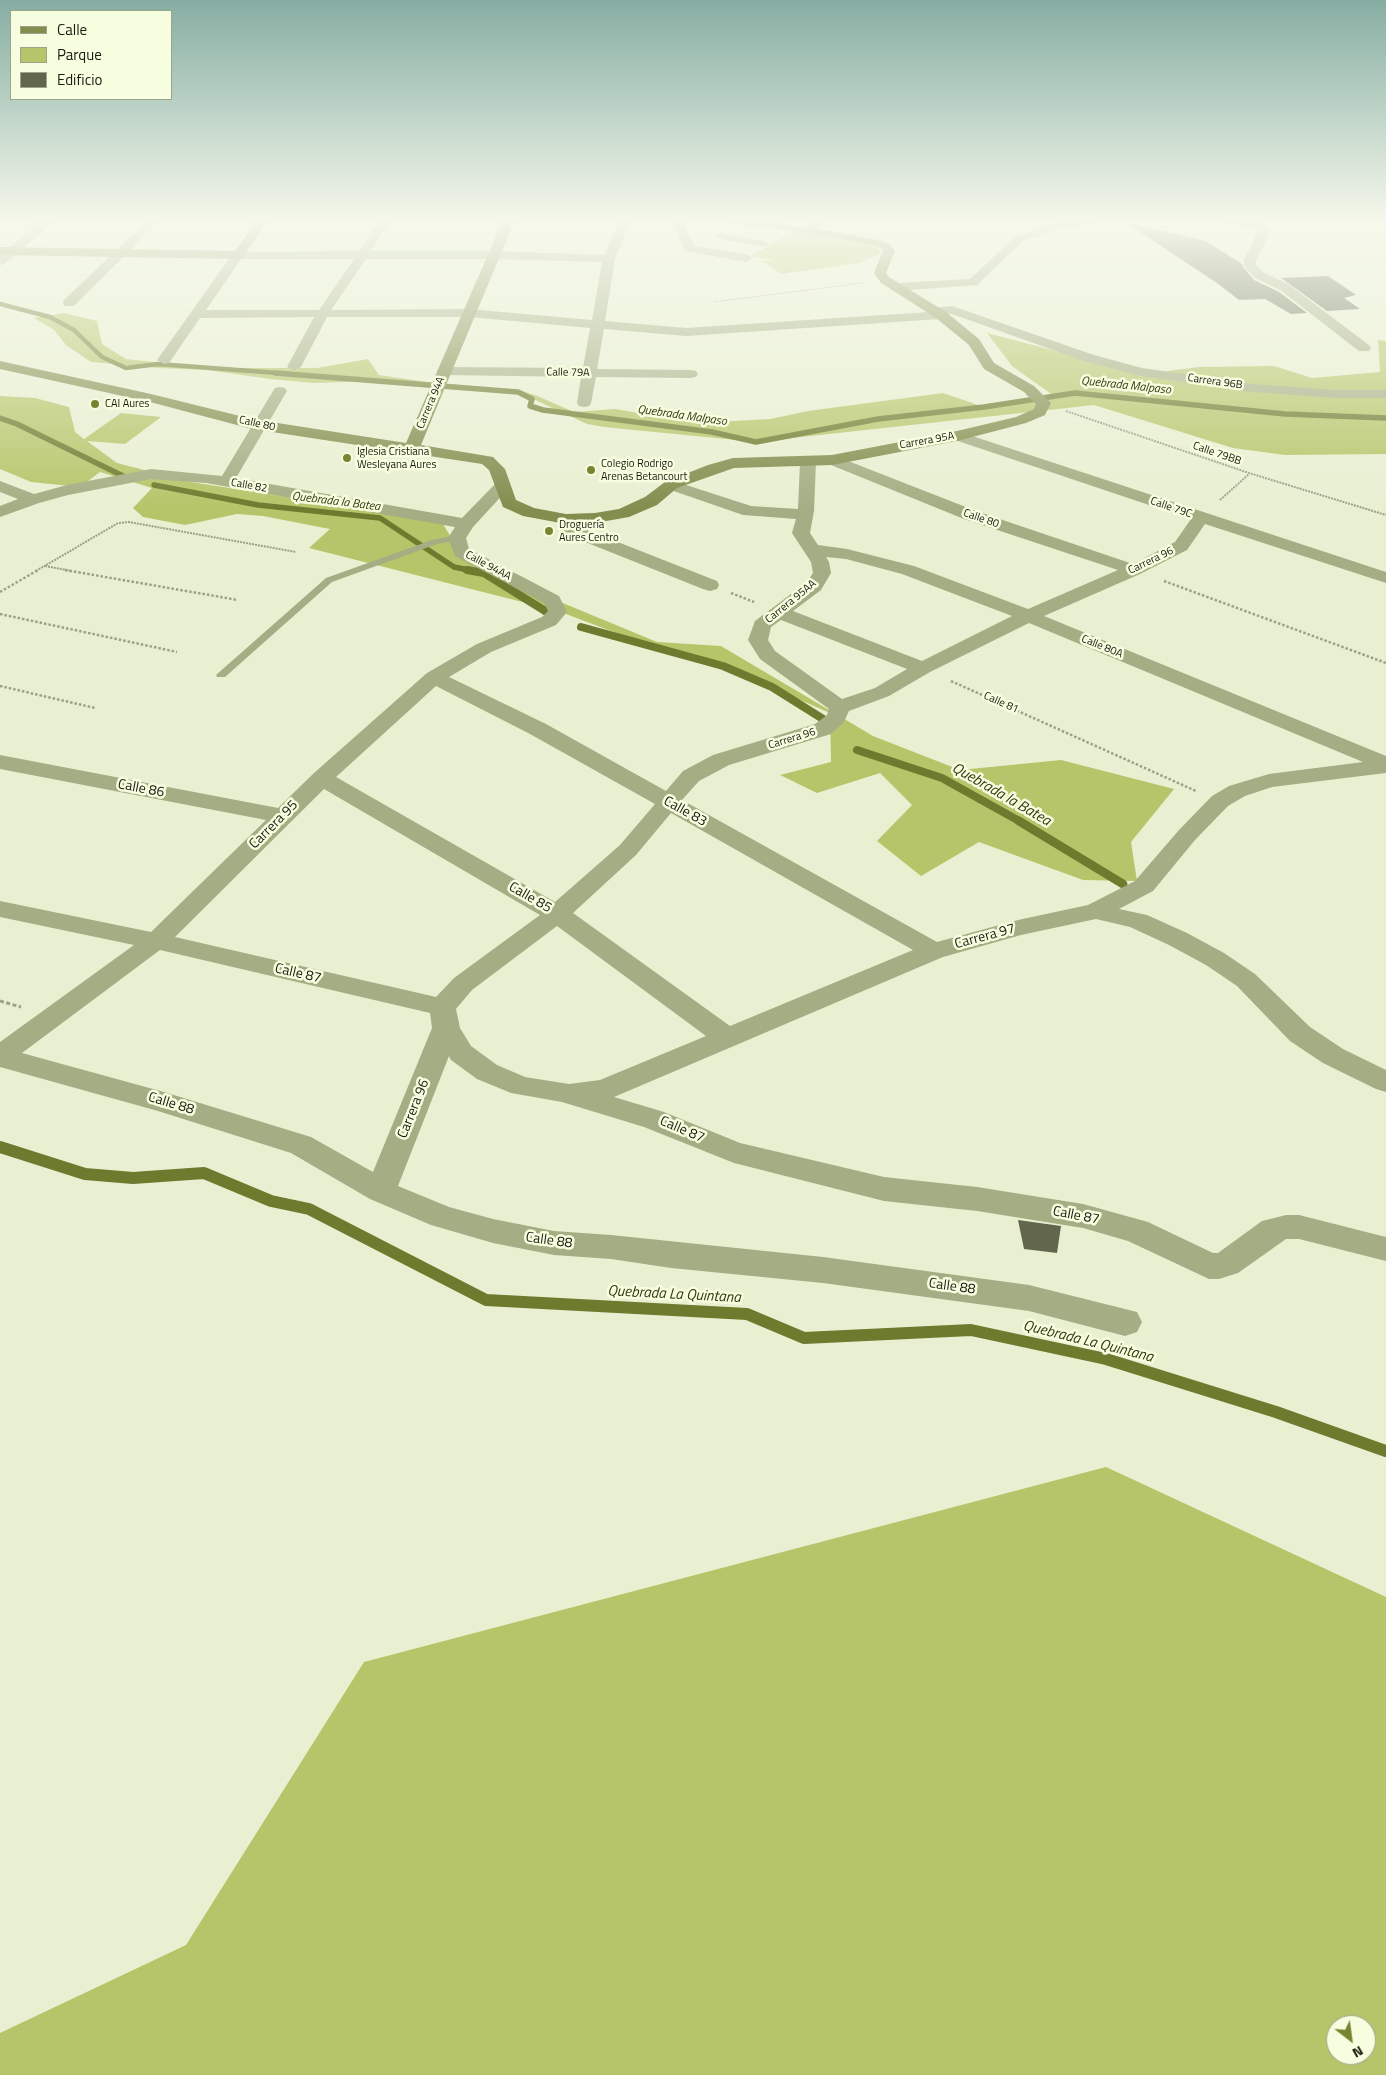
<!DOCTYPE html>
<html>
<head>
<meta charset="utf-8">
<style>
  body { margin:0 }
  #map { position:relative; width:1386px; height:2075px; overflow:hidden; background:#e9f0d2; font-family:"Titillium Web",sans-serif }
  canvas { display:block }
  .legend { position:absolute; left:10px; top:10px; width:162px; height:90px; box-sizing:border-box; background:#f7fddf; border:1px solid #9ea38d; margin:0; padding:6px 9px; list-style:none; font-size:15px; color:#191b11 }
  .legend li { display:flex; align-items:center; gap:10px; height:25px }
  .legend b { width:25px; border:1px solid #9ea38d }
  .north { position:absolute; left:1326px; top:2015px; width:50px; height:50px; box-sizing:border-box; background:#f7fddf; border:1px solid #9ea38d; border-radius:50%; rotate:150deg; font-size:14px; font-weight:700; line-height:20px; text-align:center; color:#191b11 }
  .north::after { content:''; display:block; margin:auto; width:18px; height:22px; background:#788431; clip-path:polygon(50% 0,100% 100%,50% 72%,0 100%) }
</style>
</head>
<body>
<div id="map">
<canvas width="1386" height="2075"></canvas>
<ul class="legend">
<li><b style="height:6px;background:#838d4e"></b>Calle</li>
<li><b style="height:14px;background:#b6c569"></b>Parque</li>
<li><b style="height:14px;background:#61664c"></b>Edificio</li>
</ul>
<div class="north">N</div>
</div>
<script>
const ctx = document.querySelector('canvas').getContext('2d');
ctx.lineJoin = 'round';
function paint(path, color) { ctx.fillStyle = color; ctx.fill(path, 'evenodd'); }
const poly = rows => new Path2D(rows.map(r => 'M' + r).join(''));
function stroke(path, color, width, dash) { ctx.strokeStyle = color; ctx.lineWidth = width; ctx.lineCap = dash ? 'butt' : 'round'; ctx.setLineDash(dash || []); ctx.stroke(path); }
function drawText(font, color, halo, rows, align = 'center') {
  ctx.font = font + ' "Titillium Web",sans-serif'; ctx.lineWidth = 5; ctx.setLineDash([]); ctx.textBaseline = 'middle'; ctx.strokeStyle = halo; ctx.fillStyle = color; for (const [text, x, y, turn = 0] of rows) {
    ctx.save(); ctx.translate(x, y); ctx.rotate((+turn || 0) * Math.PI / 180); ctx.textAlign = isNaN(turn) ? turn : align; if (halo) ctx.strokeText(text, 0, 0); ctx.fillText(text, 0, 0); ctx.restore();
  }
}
paint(poly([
  [795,231,850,240,878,247,881,253,859,263,781,274,762,261,774,260,750,256],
  [64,313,97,321,102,344,126,359,208,368,317,368,368,359,379,375,441,384,518,390,535,395,574,412,615,409,697,423,770,419,808,411,943,393,984,407,1054,396,1012,366,987,333,1144,374,1199,367,1274,366,1312,378,1380,372,1378,340,1386,341,1386,454,1285,455,1233,448,1094,405,756,442,604,427,587,424,518,392,379,381,314,383,270,379,207,370,159,368,91,362,66,345,54,330,34,318],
  [0,396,35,398,69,407,75,432,84,439,121,413,161,417,125,444,87,441,117,463,191,482,441,521,461,553,553,599,657,642,721,646,873,736,960,770,1061,760,1174,789,1131,842,1137,881,1083,880,979,842,921,876,877,841,912,805,880,773,817,793,780,775,831,762,830,713,723,666,653,647,558,611,309,548,330,529,263,516,237,514,185,525,143,517,133,508,152,488,100,472,80,487,31,482,0,469],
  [1106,1467,1386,1597,1386,2075,0,2075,0,2033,186,1945,364,1662],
  [1336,2025,1366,2025,1366,2055,1336,2055]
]), '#b6c569');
stroke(poly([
  [0,304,50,317,74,330,102,357,126,368,158,364,291,374]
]), '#6e7a2e', 4.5);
stroke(poly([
  [275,373,518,392,532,399,530,406,543,410,712,432,756,442,878,419,984,407,1075,393,1285,414,1386,418],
  [0,418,17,424,123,476],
  [154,485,258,505,380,518,454,567,473,571]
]), '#6e7a2e', 5.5);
stroke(poly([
  [467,570,484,573,550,614],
  [581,627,723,666,772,687,823,719],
  [857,750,942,778,1021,822]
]), '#6e7a2e', 8);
stroke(poly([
  [1019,821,1123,884]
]), '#6e7a2e', 9);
stroke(poly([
  [0,1147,85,1174,133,1178,204,1173,271,1201,309,1209,486,1300,747,1314,804,1338,971,1330,1106,1359,1276,1412,1386,1451]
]), '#6e7a2e', 12);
paint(poly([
  [1132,224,1206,241,1242,264,1243,267,1254,280,1279,292,1307,313,1291,314,1265,299,1239,300,1217,283,1131,226],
  [1328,276,1356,295,1344,298,1360,309,1327,311,1281,278],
  [1018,1220,1061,1226,1057,1253,1024,1249]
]), '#61664c');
stroke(poly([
  [714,302,862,283]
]), '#9ba08a', 1, [2, 1]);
stroke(poly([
  [1066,411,1249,473,1386,515],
  [1220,500,1249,474],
  [45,566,72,571],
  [36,571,118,523,129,522,296,552]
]), '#9ba08a', 2, [2, 1]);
stroke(poly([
  [65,570,238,600],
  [1164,581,1386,663],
  [0,592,38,570],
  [731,593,754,602],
  [0,614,177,652],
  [951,681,1196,791],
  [0,686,95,708]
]), '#9ba08a', 2.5, [2.5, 2]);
stroke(poly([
  [0,1001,21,1007]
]), '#9ba08a', 3, [4, 2.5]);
paint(poly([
  [457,535,461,538,460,540,437,544,332,582,225,677,217,677,216,675,326,578,432,540,457,535]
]), '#a4ad83');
paint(poly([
  [43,220,56,220,4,264,0,265,0,255,43,220],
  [148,220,160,220,74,306,64,306,63,303,64,300,148,220],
  [380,220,392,220,370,251,494,251,605,255,619,220,631,220,615,259,605,321,686,328,929,312,930,308,952,306,1094,355,1142,368,1253,384,1337,390,1386,390,1386,398,1337,398,1253,392,1141,376,1084,361,952,314,947,314,946,318,941,319,686,336,604,329,597,369,691,370,696,371,698,374,696,377,691,378,596,377,591,403,589,406,584,407,579,406,577,403,581,377,444,375,439,374,437,371,439,368,444,367,583,368,590,328,469,317,327,317,301,367,294,371,287,367,314,317,200,318,169,363,164,364,157,360,234,252,359,251,380,220],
  [241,259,354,259,319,310,206,310,241,259],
  [366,259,494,259,602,262,592,320,469,309,331,310,366,259],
  [670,220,682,220,694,246,746,254,752,258,746,262,685,251,670,220],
  [812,220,824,220,815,233,811,234,805,231,812,220],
  [1072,220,1095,220,1093,222,1056,230,1023,241,977,285,896,291,890,287,896,283,970,279,1015,237,1049,225,1072,220],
  [1222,220,1245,220,1263,224,1268,228,1270,234,1256,260,1256,265,1263,272,1288,284,1369,345,1371,348,1369,351,1359,351,1280,290,1255,278,1244,266,1244,260,1258,231,1255,229,1224,222,1222,220],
  [721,233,764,241,770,244,764,247,717,238,715,236,721,233],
  [280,387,285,388,287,391,236,478,462,518,496,483,508,483,510,486,508,489,473,527,466,538,469,549,559,596,567,612,556,625,491,652,449,677,546,724,666,791,683,771,713,755,815,724,827,715,829,709,760,659,748,640,755,621,807,582,813,573,811,562,792,533,796,519,743,515,665,488,663,485,665,482,677,482,751,506,798,509,800,462,802,459,808,457,814,459,816,462,814,511,810,533,818,545,847,549,914,566,1028,609,1118,570,964,519,826,463,824,460,826,457,838,457,976,511,1133,564,1175,542,1191,519,952,439,949,436,952,433,957,431,1386,572,1386,583,1205,524,1187,550,1140,574,1044,616,1386,756,1386,773,1272,787,1245,796,1228,806,1195,840,1153,891,1119,909,1147,915,1187,933,1224,953,1255,974,1310,1027,1343,1049,1386,1070,1386,1092,1376,1089,1323,1063,1290,1041,1237,986,1206,965,1169,945,1130,927,1096,919,1021,935,943,957,614,1097,664,1112,740,1143,884,1177,977,1187,1083,1204,1148,1222,1213,1253,1218,1253,1262,1221,1286,1215,1299,1215,1386,1237,1386,1261,1299,1239,1286,1239,1238,1273,1219,1279,1209,1279,1128,1241,1083,1228,977,1211,884,1201,734,1163,644,1127,562,1102,511,1093,477,1079,451,1060,449,1056,398,1186,449,1207,493,1219,554,1231,611,1235,823,1257,1029,1285,1137,1312,1142,1322,1137,1332,1125,1336,1029,1311,823,1283,671,1268,611,1259,554,1255,493,1243,431,1225,370,1199,291,1153,158,1111,0,1067,0,1042,134,945,0,917,0,901,151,932,266,820,0,769,0,755,278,808,314,773,427,673,477,644,542,617,548,611,544,603,455,556,448,538,455,527,206,483,151,479,68,495,39,503,0,517,0,506,18,499,0,492,0,481,34,494,67,485,151,469,222,476,273,391,275,388,280,387],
  [826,557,846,559,902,574,1012,616,922,661,793,611,821,590,831,573,829,562,826,557],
  [781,620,907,669,875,688,842,699,775,651,768,640,771,627,781,620],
  [1029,623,1363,762,1269,774,1229,786,1212,796,1179,830,1135,881,1088,905,1018,920,937,942,682,800,699,781,729,765,831,734,844,722,849,711,889,696,930,672,1029,623],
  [436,686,530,734,655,804,620,845,555,902,336,777,436,686],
  [324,789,540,915,454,978,436,997,175,937,324,789],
  [671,813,913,950,730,1026,573,913,636,855,671,813],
  [557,926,706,1036,600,1080,569,1084,525,1077,497,1065,471,1046,460,1028,456,1009,472,990,557,926],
  [160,950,430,1013,432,1028,373,1172,311,1137,164,1092,22,1053,160,950],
  [566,514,572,515,576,525,582,528,717,581,719,585,717,589,710,591,703,589,570,536,562,531,557,519,560,515,566,514]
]), '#a4ad83');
paint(poly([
  [257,220,269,220,242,258,238,259,0,255,0,247,235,251,257,220],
  [503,220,515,220,421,445,493,457,505,469,516,500,534,508,566,514,595,513,619,509,645,497,665,482,708,465,733,458,832,455,957,431,1016,417,1034,409,1036,404,1024,392,984,369,969,345,936,318,881,283,874,273,883,251,882,249,876,246,832,237,732,223,726,220,756,220,832,231,883,241,890,245,895,251,886,273,889,277,946,312,979,339,994,363,1034,386,1051,403,1045,415,1026,423,957,441,832,465,734,468,677,488,657,505,629,517,595,523,566,524,523,516,503,507,489,470,482,464,252,429,150,402,0,369,0,361,151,394,252,419,406,443,503,220]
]), '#838d4e');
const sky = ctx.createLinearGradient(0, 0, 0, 510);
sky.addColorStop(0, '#86ada2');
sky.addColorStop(0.43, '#f5f8eb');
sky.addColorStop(1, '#f5f8eb00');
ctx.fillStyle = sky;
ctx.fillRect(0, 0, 1386, 510);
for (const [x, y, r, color] of [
  [95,404,5,"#788431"],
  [347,458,5,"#788431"],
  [591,470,5,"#788431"],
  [549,531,5,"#788431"]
]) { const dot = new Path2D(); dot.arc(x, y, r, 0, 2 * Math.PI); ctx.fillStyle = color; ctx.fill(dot); stroke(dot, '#f7fddf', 2); }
drawText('11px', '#191b11', '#f7fddf', [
  ["Calle 79A",568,373,1],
  ["Carrera 96B",1215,382,8],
  ["Carrera 94A",431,403,-67],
  ["Calle 80",257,424,12],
  ["Carrera 95A",927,441,-10],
  ["Calle 79BB",1217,454,19],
  ["Calle 82",249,486,10],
  ["Calle 79C",1171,508,19],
  ["Calle 80",981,519,19],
  ["Carrera 96",1151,561,-26],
  ["Calle 94AA",488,566,28],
  ["Carrera 95AA",791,602,-39],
  ["Calle 80A",1102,647,22],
  ["Calle 81",1001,703,24],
  ["Carrera 96",792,739,-17]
]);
drawText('11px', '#191b11', '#f7fddf', [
  ["CAI Aures",105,404],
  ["Iglesia Cristiana",357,452],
  ["Wesleyana Aures",357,465],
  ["Colegio Rodrigo",601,464],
  ["Arenas Betancourt",601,477],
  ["Droguería",559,525],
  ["Aures Centro",559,538]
], 'left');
drawText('italic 12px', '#33390e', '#f7fddf', [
  ["Quebrada Malpaso",1126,386,6],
  ["Quebrada Malpaso",682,416,8],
  ["Quebrada la Batea",336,502,7]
]);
drawText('14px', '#191b11', '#f7fddf', [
  ["Calle 86",141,789,11],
  ["Calle 83",685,812,29],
  ["Carrera 95",274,825,-45],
  ["Calle 85",530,898,30],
  ["Carrera 97",985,937,-15],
  ["Calle 87",298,974,13],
  ["Calle 88",171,1104,17],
  ["Carrera 96",414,1109,-68],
  ["Calle 87",682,1130,23],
  ["Calle 87",1076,1216,11],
  ["Calle 88",549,1241,8],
  ["Calle 88",952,1287,8]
]);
drawText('italic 15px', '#33390e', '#f7fddf', [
  ["Quebrada la Batea",1001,795,30],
  ["Quebrada La Quintana",674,1295,3],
  ["Quebrada La Quintana",1088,1342,14]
]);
</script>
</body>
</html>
